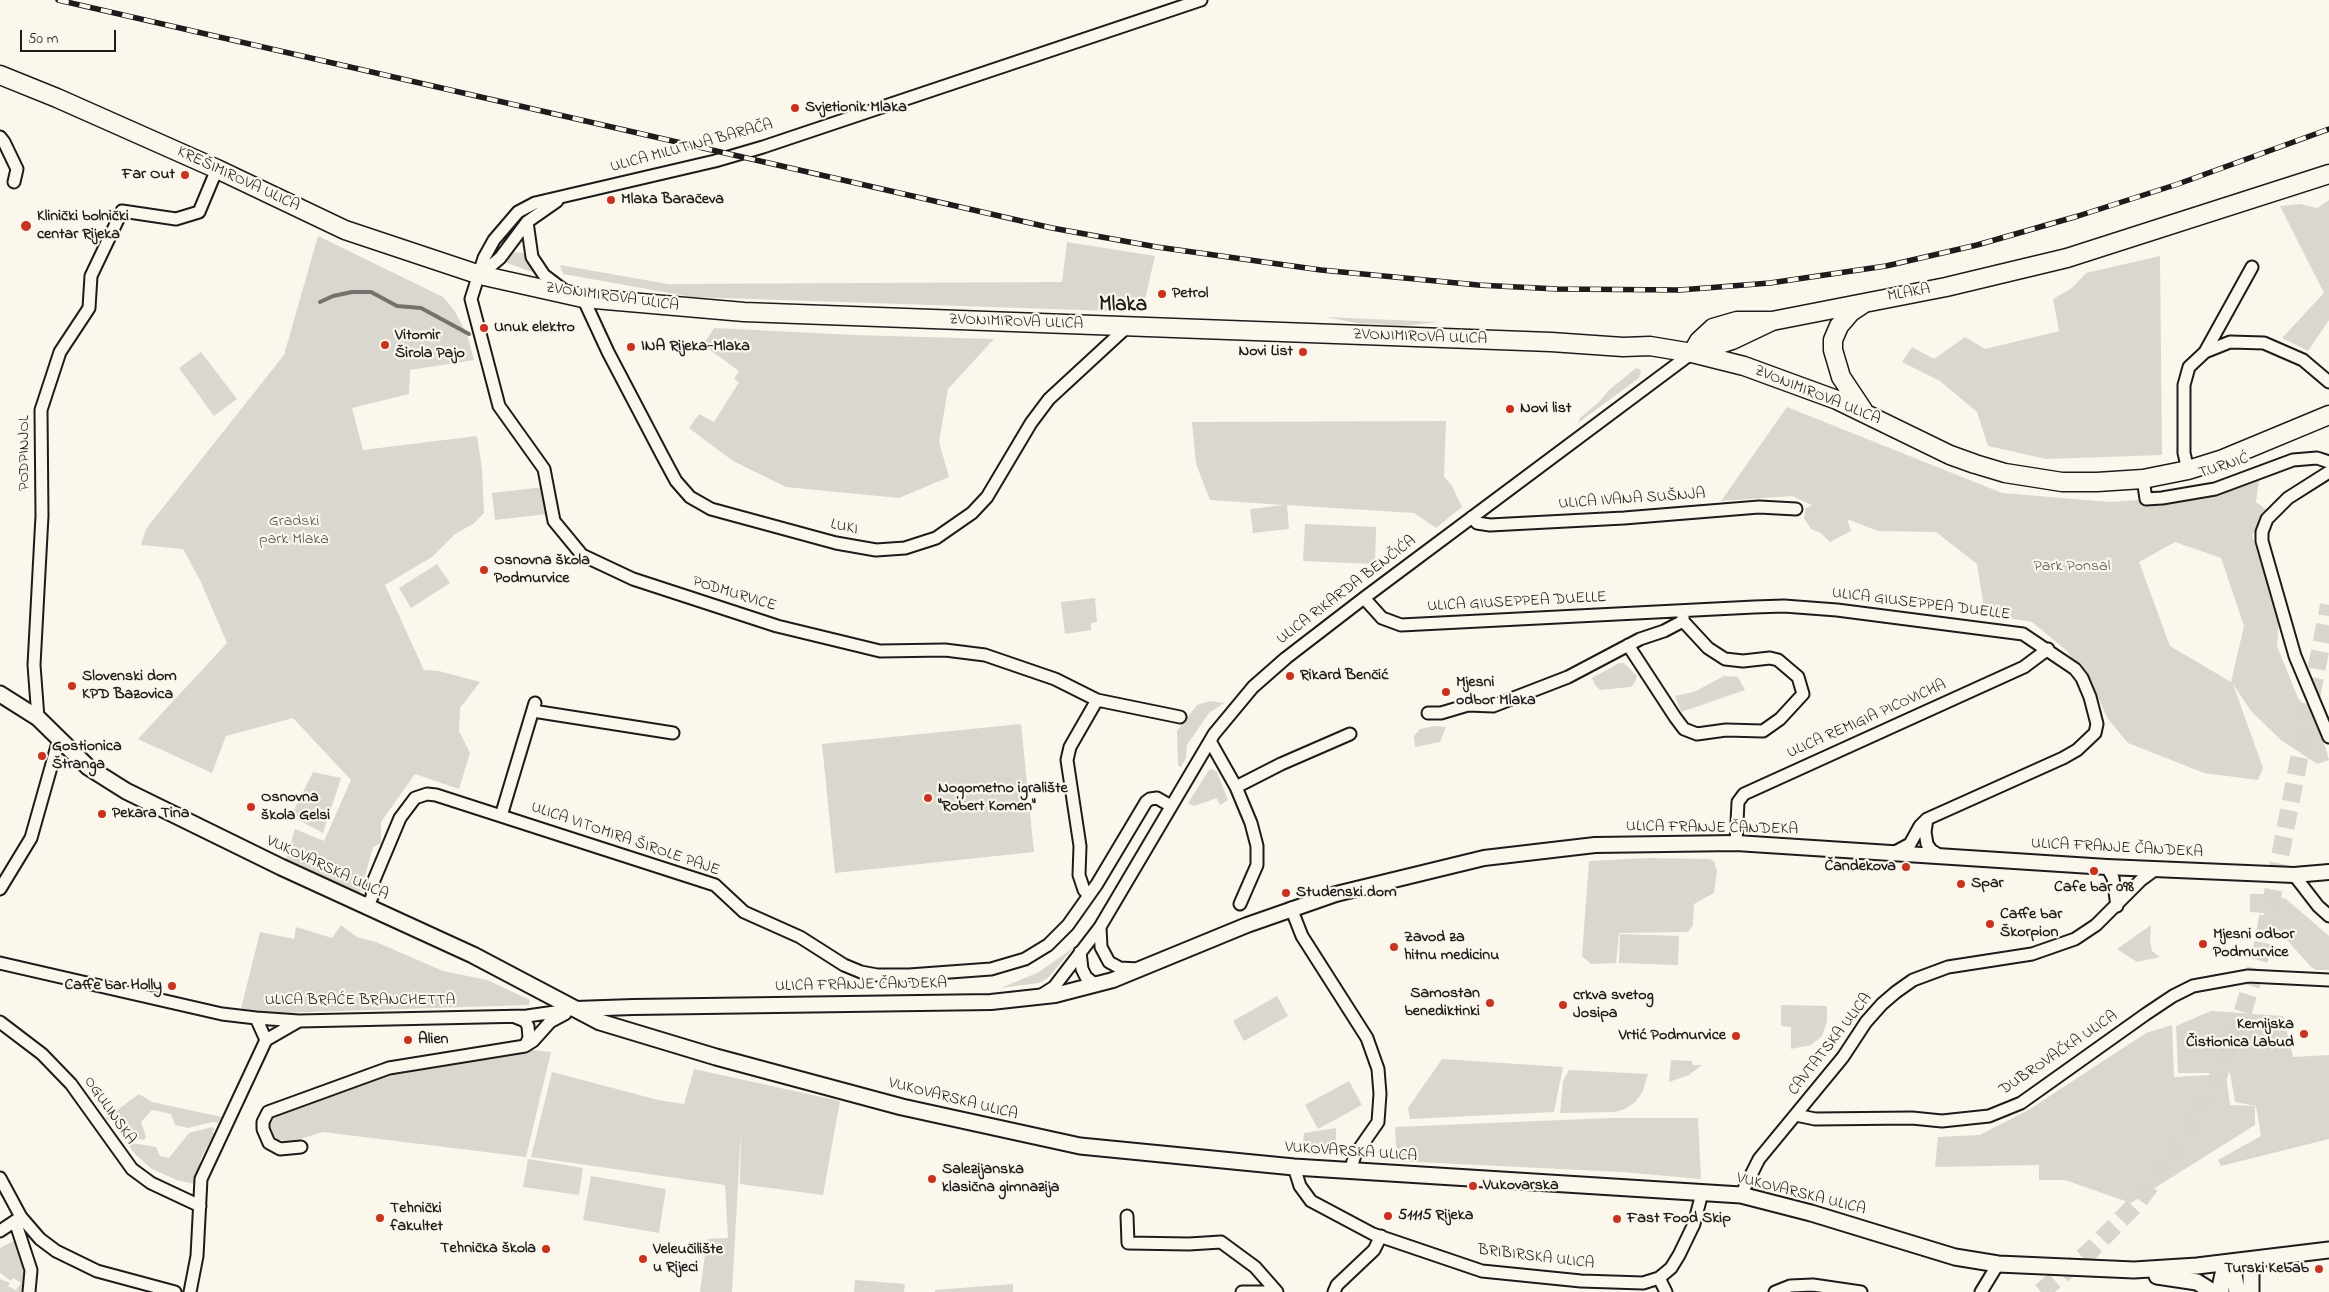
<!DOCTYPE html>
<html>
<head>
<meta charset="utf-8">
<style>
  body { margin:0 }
  #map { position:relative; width:2329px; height:1292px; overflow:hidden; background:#fbf7ec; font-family:"Indie Flower",sans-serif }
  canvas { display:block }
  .scale { position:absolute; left:20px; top:30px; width:96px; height:22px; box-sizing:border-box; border:2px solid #1c1c1c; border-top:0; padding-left:6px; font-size:15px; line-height:18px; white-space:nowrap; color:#1c1c1c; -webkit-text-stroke:4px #fbf7ec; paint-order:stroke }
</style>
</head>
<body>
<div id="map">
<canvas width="2329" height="1292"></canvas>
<div class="scale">50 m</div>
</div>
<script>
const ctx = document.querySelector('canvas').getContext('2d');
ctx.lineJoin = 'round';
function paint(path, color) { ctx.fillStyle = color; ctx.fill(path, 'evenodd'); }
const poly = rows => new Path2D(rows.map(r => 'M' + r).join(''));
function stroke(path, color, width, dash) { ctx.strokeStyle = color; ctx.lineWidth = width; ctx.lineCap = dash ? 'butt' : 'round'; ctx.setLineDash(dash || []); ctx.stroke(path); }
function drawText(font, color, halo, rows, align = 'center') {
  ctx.font = font + ' "Indie Flower",sans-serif'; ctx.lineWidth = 4.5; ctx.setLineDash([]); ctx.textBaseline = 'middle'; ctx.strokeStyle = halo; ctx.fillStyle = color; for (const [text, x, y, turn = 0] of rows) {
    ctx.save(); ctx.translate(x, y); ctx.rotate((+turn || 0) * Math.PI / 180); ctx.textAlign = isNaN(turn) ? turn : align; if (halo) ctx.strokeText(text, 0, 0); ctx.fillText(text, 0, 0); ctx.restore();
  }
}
paint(poly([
  [2329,200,2329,320,2308,351,2282,338,2324,293,2280,206,2300,204,2317,208],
  [318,236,443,297,454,310,467,334,474,360,410,370,409,394,352,408,363,450,477,436,482,468,484,513,473,524,455,534,432,557,385,585,424,670,439,671,480,682,460,708,459,731,470,753,459,789,415,774,381,822,381,843,373,847,359,897,285,862,295,829,324,841,351,780,293,718,226,736,212,773,138,739,227,643,200,580,183,549,141,545,146,529,284,355],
  [1067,242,1155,256,1142,312,692,297,563,274,560,265,668,284,1062,282],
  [509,252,523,253,535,273,507,263,506,257],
  [2160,256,2162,455,2046,459,1988,446,1977,412,1940,381,1902,362,1912,347,1934,359,1965,337,1985,349,2059,331,2053,299,2072,288,2086,273],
  [1326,317,1416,321,1439,322,1403,326,1356,323],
  [714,328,854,335,994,339,948,389,939,442,949,477,899,498,786,487,733,461,689,428,699,414,714,422,739,382,734,379,739,371,703,345],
  [201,352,237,399,214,416,179,368],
  [1636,368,1641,370,1639,378,1578,423,1580,418,1599,402,1609,390],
  [1787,407,2002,493,2110,502,2137,500,2187,491,2261,466,2256,502,2269,512,2252,535,2279,619,2277,646,2298,698,2318,722,2329,760,2317,764,2281,740,2251,711,2233,684,2263,768,2258,780,2204,773,2128,743,2108,719,2096,693,2067,651,2032,622,1985,614,1977,564,1936,532,1878,531,1847,519,1851,531,1830,542,1821,533,1811,529,1804,518,1806,508,1812,505,1792,496,1721,501],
  [2175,542,2221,558,2244,626,2231,682,2170,646,2139,562],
  [1446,421,1444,477,1451,484,1462,507,1436,528,1414,513,1287,505,1289,529,1253,533,1250,509,1284,505,1210,500,1196,464,1192,422],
  [544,487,547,514,495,520,492,493],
  [1305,524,1376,527,1375,564,1303,561],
  [437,564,450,583,411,608,399,588],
  [1095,598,1097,622,1091,623,1091,630,1065,634,1061,602],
  [1619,663,1624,663,1637,676,1635,682,1631,687,1600,690,1595,685,1592,678],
  [1724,676,1738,677,1745,690,1681,712,1675,696,1694,692],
  [1210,701,1224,703,1209,713,1187,745,1186,758,1181,767,1178,766,1177,731,1197,705],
  [1021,724,1034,852,835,873,822,744],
  [1434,726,1446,727,1440,742,1415,747,1414,736,1420,729],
  [1212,769,1217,772,1228,800,1220,805,1217,798,1194,806,1188,803,1209,770],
  [313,772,341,778,323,833,291,816],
  [1648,858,1710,859,1714,861,1717,871,1714,893,1694,904,1693,925,1688,932,1619,933,1616,963,1591,964,1582,956,1589,861],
  [2250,894,2268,894,2286,899,2329,936,2329,970,2316,970,2311,967,2263,913,2250,912],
  [341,925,357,937,376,942,443,971,487,980,530,1000,529,1005,277,1013,241,1009,260,932,294,939,296,927,332,938],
  [2151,925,2150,940,2152,951,2160,957,2137,962,2117,949],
  [1620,934,1679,936,1678,965,1619,963],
  [1074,947,1048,978,1039,983,1001,988,1039,972],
  [1277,996,1288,1016,1244,1041,1233,1021],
  [1781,1005,1827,1006,1827,1021,1822,1036,1811,1045,1791,1049,1791,1027,1781,1026],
  [2211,1011,2283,1016,2293,1057,2329,1055,2329,1139,2221,1166,2218,1160,2261,1136,2256,1106,2235,1102,2230,1073,2178,1073,2176,1026],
  [2172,1025,2174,1077,2226,1074,2230,1105,2255,1106,2255,1125,2131,1203,2065,1180,2039,1180,2039,1165,1935,1167,1938,1137,1980,1135,2030,1109,2146,1033],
  [532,1050,551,1052,526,1157,323,1132,290,1142,279,1140,271,1134,270,1125,275,1115,390,1073],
  [1442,1059,1563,1067,1554,1112,1410,1119,1408,1108],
  [1671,1060,1692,1061,1693,1065,1702,1065,1689,1075,1669,1082],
  [694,1069,840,1101,823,1195,740,1184,741,1130,732,1292,700,1292,707,1239,728,1238,725,1185,531,1157,552,1072,658,1100,684,1104],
  [1569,1070,1648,1074,1642,1093,1635,1102,1625,1109,1615,1112,1560,1113,1563,1081],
  [1349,1081,1362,1105,1318,1129,1305,1105],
  [139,1094,152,1102,222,1117,218,1123,213,1122,188,1128,175,1125,171,1114,152,1110,141,1122,146,1137,144,1140,123,1136,114,1120,105,1119],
  [1610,1118,1698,1118,1701,1179,1622,1172,1397,1161,1395,1127],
  [212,1127,215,1130,212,1131,214,1134,201,1158,194,1184,177,1180,152,1169,135,1154,126,1142,156,1147,160,1156,169,1158,189,1133],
  [1336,1128,1336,1152,1302,1151,1304,1133],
  [528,1159,583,1168,579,1195,523,1187],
  [591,1176,666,1189,659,1233,583,1220],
  [13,1241,18,1243,25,1267,24,1292,0,1292,0,1279,10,1283,8,1286,16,1290,21,1283,13,1278,11,1281,0,1273,0,1248],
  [855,1280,905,1284,904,1292,854,1292],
  [1013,1284,1013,1292,935,1292,935,1290]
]), '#dad7ce');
stroke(poly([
  [320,302,333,296,352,292,371,292,397,306,421,308,469,334]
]), '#74726e', 4);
stroke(poly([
  [2041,1292,2091,1250,2139,1201,2186,1135,2216,1082,2241,1018,2262,949,2329,605]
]), '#dad6cd', 18, [18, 9]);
const minor = poly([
  [0,137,4,142,17,169,14,182],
  [527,222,532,257,544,275,565,291],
  [480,275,500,258,527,222,557,201],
  [583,298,608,352,662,455,676,481,690,497,711,509,836,543,876,550,905,548,936,538,972,513,987,497,1031,423,1049,399,1127,327],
  [2205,352,2230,342,2264,343,2303,360,2329,382],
  [2188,470,2184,453,2184,385,2189,367,2205,352,2252,267],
  [2329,472,2288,498,2267,519,2262,532,2262,541,2295,656,2329,737],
  [2143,479,2146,499,2162,498,2215,489,2293,460,2317,458,2329,462],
  [1472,517,1477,523,1490,525,1624,518,1759,507,1796,509],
  [1364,598,1382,618,1401,625,1754,607,1784,606,1837,610,2023,634,2075,669,2082,678,2090,697,2097,724,2095,733,2077,750,2063,758,1927,819,1920,826,1910,844,1893,853],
  [1628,645,1675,717,1684,729,1697,734,1726,730,1763,731,1780,719,1803,694,1798,677,1778,660,1770,658,1743,661,1725,659,1708,648,1683,621],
  [533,711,673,733],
  [1428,713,1441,713,1468,705,1493,706,1568,677,1640,639,1664,631,1683,621,1683,613],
  [1180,717,1097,700,1055,679,985,655,945,650,880,651,777,626,633,579,582,555,554,521,544,469,499,406,471,299,484,258,494,240,518,212,535,203,715,161,763,147,1201,0],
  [38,718,34,665,42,516,41,410,60,352,89,308,91,276,122,211,176,219,199,212,217,169],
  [1210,741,1236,787,1251,823,1257,846,1257,865,1240,904],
  [1236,787,1281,764,1350,734],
  [501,816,535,703],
  [1927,819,1925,832,1927,844,1931,850,1942,857],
  [1736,843,1738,802,1744,794,2024,667,2048,649],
  [2107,867,2113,878,2117,906],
  [2294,875,2318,906,2329,916],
  [0,889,31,838,59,739],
  [1089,895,1084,890,1079,875,1080,846,1067,760,1070,747,1097,700],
  [367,907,372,897,374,880,400,818,415,798,427,794,436,795,715,885,744,912,800,937,844,965,861,972,877,975,909,975,991,969,1025,959,1048,945,1068,925,1097,884,1146,802,1150,799,1157,798,1171,806],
  [1291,908,1302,936,1367,1038,1378,1069,1380,1094,1378,1122,1355,1155,1350,1171],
  [1100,927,1101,947,1109,962,1120,968,1138,969],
  [1080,952,1082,969,1086,977,1092,982,1100,984],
  [0,963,222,1014,256,1018,299,1021,527,1016,576,1009],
  [1040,996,1054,987,1100,927,1214,734,1253,687,1286,658,1364,598,1692,353],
  [515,1017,525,1021,528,1026,529,1038,525,1046],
  [0,1022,42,1054,71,1084,132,1169,151,1183,200,1206],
  [266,1040,299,1021],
  [1796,1115,1815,1119,1912,1118,1942,1121,1989,1116,2021,1103,2146,1014,2173,996,2193,986,2248,976,2329,980],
  [301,1147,280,1149,269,1143,263,1129,263,1122,268,1112,389,1068,525,1046,533,1041,550,1022,565,1014],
  [1294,1167,1300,1186,1311,1201,1373,1234,1482,1271,1581,1281,1643,1283,1659,1278,1671,1268,1679,1255,1694,1224,1702,1193],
  [0,1178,21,1217,40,1239,56,1251,97,1271,175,1292],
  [1741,1195,1759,1159,1843,1057,1866,1022,1882,1004,1896,992,1913,980,1948,967,2032,954,2075,939,2096,925,2141,880,2156,869],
  [1127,1216,1128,1243,1189,1244,1221,1242,1255,1267,1277,1292],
  [15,1221,31,1270,29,1292],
  [0,1231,21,1217],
  [1659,1278,1666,1292],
  [190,1292,197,1256,201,1179,266,1040,256,1018],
  [1242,1292,1275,1292],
  [1334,1292,1337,1285,1374,1250,1381,1236],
  [1775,1292,1790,1286,1813,1285,1861,1292],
  [1981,1292,1998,1264]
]);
const tertiary = poly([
  [576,1009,633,1007,991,1002,1055,995,1113,980,1247,925,1336,894,1484,858,1595,845,1736,843,2107,867,2294,875,2329,872]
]);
const secondary = poly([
  [0,694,38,718,88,767,126,791,281,867,473,955,600,1022,716,1057,902,1107,1080,1146,1294,1167,1741,1195,1811,1213,1955,1257,1998,1264,2134,1270,2197,1266,2329,1250],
  [2232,1262,2237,1292],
  [2157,1276,2197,1282,2213,1292],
  [2221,1292,2221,1283,2223,1274,2232,1262],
  [2251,1292,2251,1273,2255,1265,2262,1259]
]);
const primary = poly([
  [0,75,57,98,217,169,345,230,480,275,583,298,744,312,1551,342,1623,347,1650,346,1692,353,1744,366,1837,400,1950,455,1975,464,2005,473,2062,482,2097,482,2143,479,2188,470,2223,459,2329,415],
  [1692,353,1699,341,1713,328,1737,321,1769,321],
  [1693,353,1732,340,1772,321,1946,287,2067,258,2329,174],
  [1863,410,1841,377,1833,350,1833,340,1839,326,1851,312,1863,304]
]);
stroke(minor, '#1c1c1c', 15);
stroke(tertiary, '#1c1c1c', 18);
stroke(secondary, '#1c1c1c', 19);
stroke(primary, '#1c1c1c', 21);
stroke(minor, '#fbf7ec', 11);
stroke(tertiary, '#fbf7ec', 14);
stroke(secondary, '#fbf7ec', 15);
stroke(primary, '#fbf7ec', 18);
const rail = poly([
  [58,0,1052,228,1157,247,1321,270,1478,285,1557,289,1680,290,1770,283,1886,266,1977,245,2078,216,2178,184,2329,129]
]);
stroke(rail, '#1c1c1c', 5.5);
stroke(rail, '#fbf7ec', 4, [11]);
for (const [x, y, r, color] of [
  [795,108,5,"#c8321e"],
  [185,175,5,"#c8321e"],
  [611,200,5,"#c8321e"],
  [26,226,6,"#c8321e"],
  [1162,294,5,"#c8321e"],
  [484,328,5,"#c8321e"],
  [385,345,5,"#c8321e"],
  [631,347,5,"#c8321e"],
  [1303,352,5,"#c8321e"],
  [1510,409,5,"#c8321e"],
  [484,570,5,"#c8321e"],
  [1290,676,5,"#c8321e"],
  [72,686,5,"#c8321e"],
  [1446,692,5,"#c8321e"],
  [42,756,5,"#c8321e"],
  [928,798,5,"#c8321e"],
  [251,807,5,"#c8321e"],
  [102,814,5,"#c8321e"],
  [1906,867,5,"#c8321e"],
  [2094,871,5,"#c8321e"],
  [1961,884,5,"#c8321e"],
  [1286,893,5,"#c8321e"],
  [1990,924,5,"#c8321e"],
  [2203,944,5,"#c8321e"],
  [1394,947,5,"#c8321e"],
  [172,986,5,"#c8321e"],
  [1490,1003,5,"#c8321e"],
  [1563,1005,5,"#c8321e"],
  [2304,1034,5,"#c8321e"],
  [1736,1036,5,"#c8321e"],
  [408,1040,5,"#c8321e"],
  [932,1179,5,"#c8321e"],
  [1473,1186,5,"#c8321e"],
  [1388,1216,5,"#c8321e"],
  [380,1218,5,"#c8321e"],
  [1617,1219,5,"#c8321e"],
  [546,1249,5,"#c8321e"],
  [643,1259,5,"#c8321e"],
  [2319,1269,5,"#c8321e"]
]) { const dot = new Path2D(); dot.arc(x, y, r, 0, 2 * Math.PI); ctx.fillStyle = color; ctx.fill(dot); stroke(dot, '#fbf7ec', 2); }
drawText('bold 16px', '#1c1c1c', '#fbf7ec', [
  ["Svjetionik Mlaka",805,108],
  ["Far Out",175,175,"right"],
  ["Mlaka Baračeva",621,200],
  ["Klinički bolnički",37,217],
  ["centar Rijeka",37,235],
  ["Petrol",1172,294],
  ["Unuk elektro",494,328],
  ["Vitomir",395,336],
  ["Širola Pajo",395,354],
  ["INA Rijeka-Mlaka",641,347],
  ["Novi List",1293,352,"right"],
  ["Novi list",1520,409],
  ["Osnovna škola",494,561],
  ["Podmurvice",494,579],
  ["Rikard Benčić",1300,676],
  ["Slovenski dom",82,677],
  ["KPD Bazovica",82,695],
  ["Mjesni",1456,683],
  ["odbor Mlaka",1456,701],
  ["Gostionica",52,747],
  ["Štranga",52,765],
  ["Nogometno igralište",938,789],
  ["\"Robert Komen\"",938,807],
  ["Osnovna",261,798],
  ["škola Gelsi",261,816],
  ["Pekara Tina",112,814],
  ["Čandekova",1896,867,"right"],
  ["Spar",1971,884],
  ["Cafe bar 098",2094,888,"center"],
  ["Studenski dom",1296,893],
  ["Caffe bar",2000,915],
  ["Škorpion",2000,933],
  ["Mjesni odbor",2213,935],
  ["Podmurvice",2213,953],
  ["Zavod za",1404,938],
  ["hitnu medicinu",1404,956],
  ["Caffe bar Holly",162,986,"right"],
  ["Samostan",1480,994,"right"],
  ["benediktinki",1480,1012,"right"],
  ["crkva svetog",1573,996],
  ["Josipa",1573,1014],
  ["Kemijska",2294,1025,"right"],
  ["Čistionica Labud",2294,1043,"right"],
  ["Vrtić Podmurvice",1726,1036,"right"],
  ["Alien",418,1040],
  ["Salezijanska",942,1170],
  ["klasična gimnazija",942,1188],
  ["Vukovarska",1483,1186],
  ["Tehnički",390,1209],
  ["fakultet",390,1227],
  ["51115 Rijeka",1398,1216],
  ["Fast Food Skip",1627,1219],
  ["Tehnička škola",536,1249,"right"],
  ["Veleučilište",653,1250],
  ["u Rijeci",653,1268],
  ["Turski Kebab",2309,1269,"right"]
], 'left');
drawText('16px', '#1c1c1c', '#fbf7ec', [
  ["ULICA MILUTINA BARAČA",692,147,-15],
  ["KREŠIMIROVA ULICA",238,180,25],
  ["MLAKA",1909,294,-10],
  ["ZVONIMIROVA ULICA",612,298,8],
  ["ZVONIMIROVA ULICA",1016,323,2],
  ["ZVONIMIROVA ULICA",1420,338,2],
  ["ZVONIMIROVA ULICA",1817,396,22],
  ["PODPINJOL",25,453,-90],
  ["TURNIĆ",2224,467,-18],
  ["ULICA IVANA SUŠNJA",1632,500,-4],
  ["LUKI",844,528,12],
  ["ULICA RIKARDA BENČIĆA",1347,591,-37],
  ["PODMURVICE",734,595,17],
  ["ULICA GIUSEPPEA DUELLE",1517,603,-3],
  ["ULICA GIUSEPPEA DUELLE",1921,605,7],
  ["ULICA REMIGIA PICOVICHA",1867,720,-24],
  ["ULICA FRANJE ČANDEKA",1712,829,1],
  ["ULICA VITOMIRA ŠIROLE PAJE",625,840,19],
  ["ULICA FRANJE ČANDEKA",2117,849,3],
  ["VUKOVARSKA ULICA",327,869,25],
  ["ULICA FRANJE ČANDEKA",861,986,-1],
  ["ULICA BRAĆE BRANCHETTA",360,1001],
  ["CAVTATSKA ULICA",1831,1045,-52],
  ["DUBROVAČKA ULICA",2059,1054,-34],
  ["VUKOVARSKA ULICA",953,1100,14],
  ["OGULINSKA",109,1111,55],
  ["VUKOVARSKA ULICA",1351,1153,4],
  ["VUKOVARSKA ULICA",1801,1195,14],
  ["BRIBIRSKA ULICA",1536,1258,7]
]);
drawText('16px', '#555451', '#fbf7ec', [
  ["Gradski",294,522],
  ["park Mlaka",294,540],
  ["Park Ponsal",2072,567]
]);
drawText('bold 21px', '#1c1c1c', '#fbf7ec', [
  ["Mlaka",1123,307]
]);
</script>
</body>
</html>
